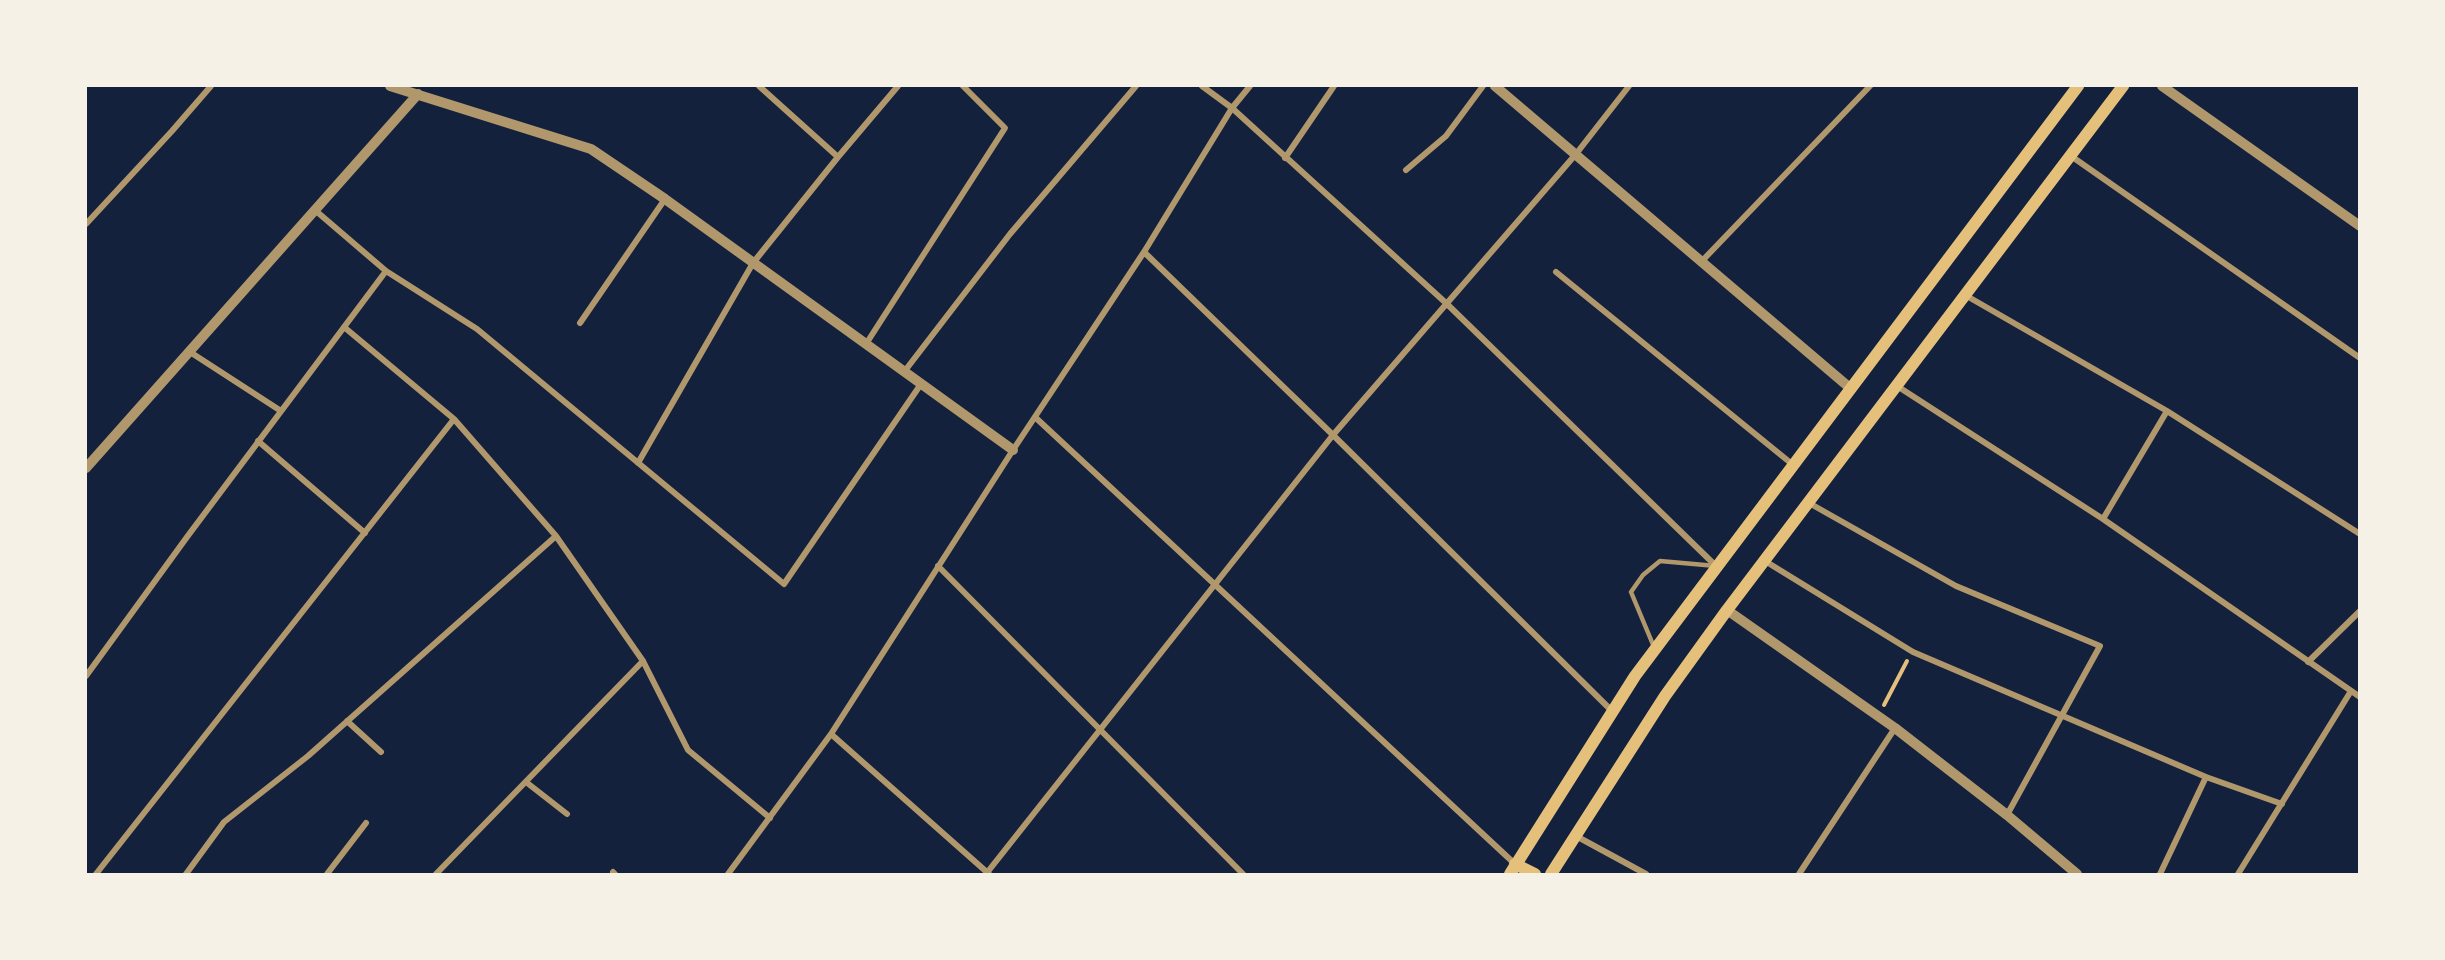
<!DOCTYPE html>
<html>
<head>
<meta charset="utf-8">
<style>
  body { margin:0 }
  #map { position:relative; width:2445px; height:960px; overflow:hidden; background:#14213d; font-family:"Noto Sans",sans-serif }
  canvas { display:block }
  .frame { position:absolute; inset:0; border:87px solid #f6f1e7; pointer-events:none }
</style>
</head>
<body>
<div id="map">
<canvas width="2445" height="960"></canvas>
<div class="frame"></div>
</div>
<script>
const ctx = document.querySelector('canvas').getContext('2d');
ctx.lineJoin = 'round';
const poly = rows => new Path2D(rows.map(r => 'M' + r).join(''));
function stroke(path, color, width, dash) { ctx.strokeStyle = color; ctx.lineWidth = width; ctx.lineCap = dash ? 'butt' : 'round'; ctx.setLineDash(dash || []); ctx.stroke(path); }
stroke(poly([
  [1884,705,1907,661]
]), '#e5c07b', 4);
stroke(poly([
  [1654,647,1631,592,1643,575,1660,561,1716,566]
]), '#b1986c', 4.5);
stroke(poly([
  [759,86,838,157,898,86],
  [1202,86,1232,108,1447,304,1716,566],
  [2071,156,2360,358],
  [1285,158,1334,86],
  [1406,170,1446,136,1483,86],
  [316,211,386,271,477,329,784,584,921,384],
  [86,224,172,131,211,86],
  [1144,252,1333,435,1612,711],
  [1702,261,1870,86],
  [1556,272,1792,464],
  [1965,295,2167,411,2360,534],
  [580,323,665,199],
  [344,327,454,419,556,536,643,661,688,750,770,818],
  [866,344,1005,128,963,86],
  [190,352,281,411],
  [904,372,1010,234,1136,86],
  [1897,386,2103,519,2360,697],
  [1036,418,1515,864],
  [258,441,365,533],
  [638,463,753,263,838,157],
  [1809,503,1956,586,2100,646,2007,815],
  [2103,519,2167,411],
  [1765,561,1913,652,2206,777,2282,804],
  [938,566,1243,874],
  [2308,662,2360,611],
  [86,676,187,537,386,271],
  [347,721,381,752],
  [831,734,989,874],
  [526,782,567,814],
  [1576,836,1646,874],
  [613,872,615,874],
  [96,874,454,419],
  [186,874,224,822,308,756,556,536],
  [327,874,366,823],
  [436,874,643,661],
  [728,874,831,734,1013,450,1144,252,1232,108,1250,86],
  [986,874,1333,435,1576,154,1629,86],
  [1799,874,1895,728],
  [2160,874,2206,777],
  [2238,874,2351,691]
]), '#b1986c', 6);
stroke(poly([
  [390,86,591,149,665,199,1013,450],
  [1495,86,1850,388],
  [2162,86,2360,226],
  [86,468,418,94],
  [1727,610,1895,728,2007,815,2077,874]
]), '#b1986c', 10);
stroke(poly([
  [1515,864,1535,874],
  [1510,874,1635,676,2078,86],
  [1551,874,1665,696,1727,610,2123,86]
]), '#e5c07b', 12);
</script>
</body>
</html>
